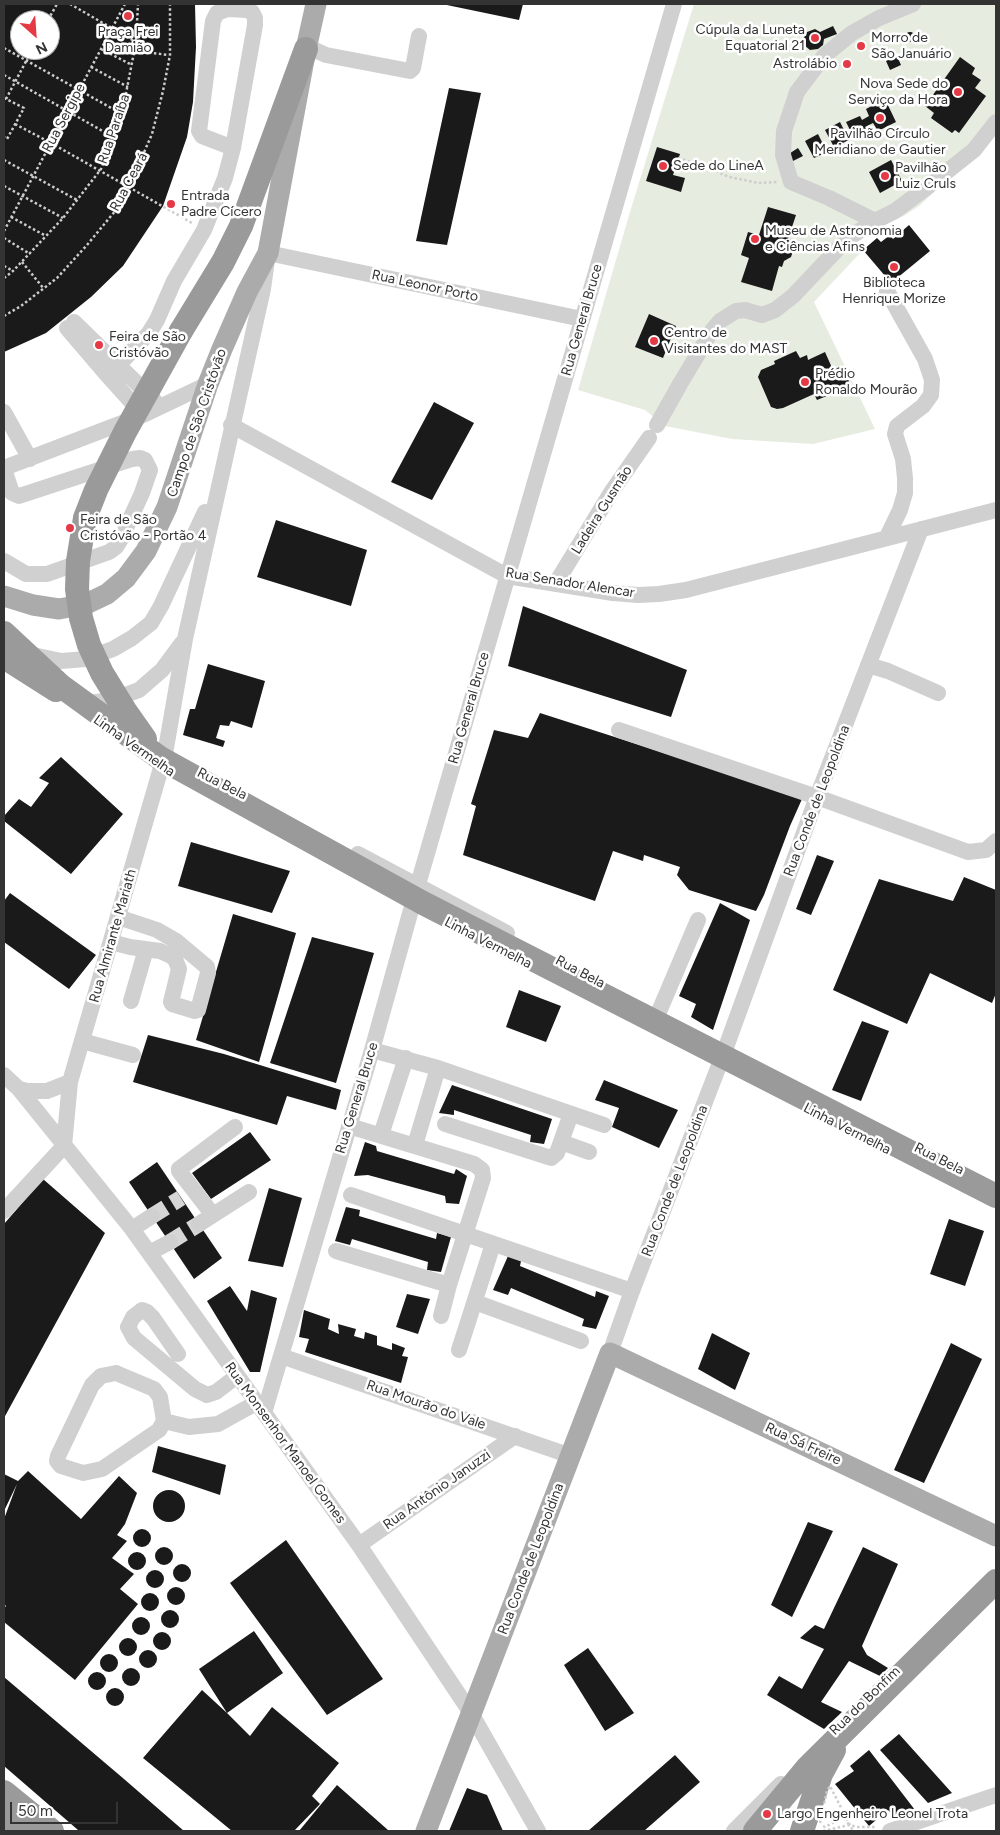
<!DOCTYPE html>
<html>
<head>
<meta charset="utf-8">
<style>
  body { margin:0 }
  #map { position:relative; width:1000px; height:1835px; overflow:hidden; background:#fff; font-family:Figtree,sans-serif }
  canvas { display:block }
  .frame { position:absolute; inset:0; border:5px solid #333; pointer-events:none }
  .north { position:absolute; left:10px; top:10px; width:50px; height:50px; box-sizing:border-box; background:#fff; border:1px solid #adadad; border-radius:50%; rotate:154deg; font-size:14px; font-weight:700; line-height:20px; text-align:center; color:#333 }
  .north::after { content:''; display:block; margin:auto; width:18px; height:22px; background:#e63946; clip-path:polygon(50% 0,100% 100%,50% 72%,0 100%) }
  .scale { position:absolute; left:10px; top:1802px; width:108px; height:22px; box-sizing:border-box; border:2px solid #333; border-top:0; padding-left:6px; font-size:15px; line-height:18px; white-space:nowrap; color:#333; -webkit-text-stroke:4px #fff; paint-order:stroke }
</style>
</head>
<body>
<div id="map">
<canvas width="1000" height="1835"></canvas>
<div class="frame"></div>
<div class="north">N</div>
<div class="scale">50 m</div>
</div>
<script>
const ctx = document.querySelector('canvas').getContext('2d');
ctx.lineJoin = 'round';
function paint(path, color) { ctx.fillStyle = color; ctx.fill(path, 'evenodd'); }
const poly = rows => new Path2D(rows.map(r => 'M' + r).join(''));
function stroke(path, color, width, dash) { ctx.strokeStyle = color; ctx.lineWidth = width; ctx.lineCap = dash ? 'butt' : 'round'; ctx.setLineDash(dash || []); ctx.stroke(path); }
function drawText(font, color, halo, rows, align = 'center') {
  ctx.font = font + ' Figtree,sans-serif'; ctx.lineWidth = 5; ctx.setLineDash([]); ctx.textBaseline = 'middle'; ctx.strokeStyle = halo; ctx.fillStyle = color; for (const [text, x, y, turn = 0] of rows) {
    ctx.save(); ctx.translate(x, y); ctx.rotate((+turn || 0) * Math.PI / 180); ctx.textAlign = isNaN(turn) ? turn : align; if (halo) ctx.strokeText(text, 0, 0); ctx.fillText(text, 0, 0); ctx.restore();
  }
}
paint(poly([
  [694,4,996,4,996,134,919,206,902,217,899,214,855,241,863,250,814,302,875,429,813,444,732,439,665,426,645,410,578,390,630,212]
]), '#e6ecdf');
paint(poly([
  [4,4,195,4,196,47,193,102,187,137,163,206,123,266,91,297,46,333,4,352],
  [20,20,50,20,50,50,20,50],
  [442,4,523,4,519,20],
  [833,26,837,34,824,39,823,45,818,49,810,50,804,45,803,39,807,32,815,29,820,32],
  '905 37a5 5 0 1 1 10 0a5 5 0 1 1-10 0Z',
  [897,56,901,65,890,70,886,61],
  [960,57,975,68,972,74,981,80,975,88,986,96,959,133,955,130,952,133,931,118,934,113,925,106],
  [449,88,481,93,447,245,416,241],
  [885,99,896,122,878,131,873,123,865,127,867,131,854,138,846,122,860,116,862,120,869,116,866,109],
  [840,122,849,140,834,147,825,130],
  [818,134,827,152,814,158,805,141],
  [657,147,680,154,673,175,685,178,681,192,646,181],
  [798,148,803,156,791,162,787,155],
  [891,160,902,181,880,193,869,172],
  [768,207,796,215,788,239,792,240,790,246,792,254,791,257,784,261,782,267,779,266,772,291,741,282,749,258,741,255,748,232,759,235],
  [909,225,930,251,891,283,863,250,877,238,881,242,890,235,893,239],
  [649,314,676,326,663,358,635,347],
  [796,351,800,358,807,355,808,360,825,352,833,370,842,366,851,386,817,400,814,394,783,408,777,409,771,407,758,377,761,370,775,364,774,361],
  [434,402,474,423,432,500,391,482],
  [276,520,367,550,351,606,257,577],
  [523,606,687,670,671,717,508,666],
  [208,664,265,681,252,728,231,721,229,726,220,725,216,738,225,741,223,747,183,735,190,709,195,709],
  [540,713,677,757,802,799,790,826,764,895,756,911,689,890,677,875,680,867,644,855,643,861,613,851,595,901,463,855,476,806,471,804,494,730,528,738],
  [61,757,123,814,71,874,4,821,4,816,19,799,31,807,49,783,39,778],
  [191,842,290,871,272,913,178,886],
  [817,855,834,861,811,915,796,909],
  [964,877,996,890,996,993,992,1003,930,973,907,1024,833,990,879,879,953,901],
  [10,893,96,955,69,989,4,942,4,901],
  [720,903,750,920,713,1030,691,1017,696,1004,679,996],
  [233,914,296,933,259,1062,196,1040],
  [312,937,374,953,336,1083,270,1063],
  [519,990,561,1006,546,1042,506,1027],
  [862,1021,889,1031,861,1101,832,1090],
  [148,1035,224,1054,341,1090,336,1110,287,1096,277,1125,133,1082],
  [604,1080,678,1110,659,1148,612,1127,619,1108,595,1100],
  [452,1085,552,1119,544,1144,530,1142,531,1135,454,1110,454,1115,439,1113],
  [250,1132,271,1160,211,1199,192,1173],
  [365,1142,376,1146,377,1151,454,1174,456,1169,467,1176,459,1204,446,1203,445,1196,368,1175,354,1176],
  [157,1162,222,1258,194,1279,129,1182],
  [43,1179,105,1233,4,1418,4,1224],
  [269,1188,302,1198,283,1267,248,1261],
  [346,1207,360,1210,359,1216,436,1239,437,1233,451,1237,441,1272,427,1270,428,1262,352,1239,350,1245,335,1241],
  [949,1219,984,1231,965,1286,930,1274],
  [508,1256,521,1261,520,1266,595,1297,596,1291,609,1296,596,1329,582,1326,584,1319,511,1288,508,1295,493,1290],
  [230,1286,247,1311,251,1290,277,1298,260,1372,250,1372,207,1301],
  [407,1294,430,1299,418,1334,396,1327],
  [304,1310,330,1319,328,1329,339,1334,338,1324,356,1329,354,1336,364,1339,365,1332,377,1336,377,1345,392,1350,392,1343,405,1348,402,1356,408,1357,401,1383,305,1352,309,1339,299,1337],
  [712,1333,750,1353,735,1390,698,1369],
  [951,1343,982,1359,924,1483,894,1470],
  [158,1446,226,1465,220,1495,152,1472],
  [28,1471,81,1519,119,1476,137,1493,125,1524,117,1535,127,1541,112,1558,134,1574,120,1589,138,1604,75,1680,4,1622,4,1608,6,1606,4,1604,4,1519,17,1484,4,1511,4,1474,18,1481],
  '153 1506a16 16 0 1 1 32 0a16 16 0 1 1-32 0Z',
  [808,1522,833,1531,792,1617,771,1605],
  '133 1538a9 9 0 1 1 18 0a9 9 0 1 1-18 0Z',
  [286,1540,383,1679,327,1715,230,1583],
  [863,1547,898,1564,862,1646,867,1655,888,1668,880,1676,849,1661,821,1702,842,1712,824,1729,767,1695,779,1676,802,1689,824,1649,800,1638,815,1625,824,1629],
  '155 1556a9 9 0 1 1 18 0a9 9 0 1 1-18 0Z',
  '128 1561a9 9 0 1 1 18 0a9 9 0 1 1-18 0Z',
  '173 1573a9 9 0 1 1 18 0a9 9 0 1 1-18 0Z',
  '146 1579a9 9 0 1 1 18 0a9 9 0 1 1-18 0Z',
  '167 1596a9 9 0 1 1 18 0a9 9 0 1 1-18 0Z',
  '141 1602a9 9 0 1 1 18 0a9 9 0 1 1-18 0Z',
  '161 1619a9 9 0 1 1 18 0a9 9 0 1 1-18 0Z',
  '132 1626a9 9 0 1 1 18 0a9 9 0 1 1-18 0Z',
  [254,1631,283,1673,227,1713,250,1736,272,1707,339,1763,312,1796,320,1804,294,1831,232,1831,143,1758,202,1690,227,1713,199,1669],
  '153 1641a9 9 0 1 1 18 0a9 9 0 1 1-18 0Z',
  '119 1647a9 9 0 1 1 18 0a9 9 0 1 1-18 0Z',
  [588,1648,634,1713,605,1731,564,1665],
  '139 1659a9 9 0 1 1 18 0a9 9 0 1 1-18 0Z',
  '100 1663a9 9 0 1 1 18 0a9 9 0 1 1-18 0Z',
  '122 1677a9 9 0 1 1 18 0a9 9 0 1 1-18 0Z',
  '88 1681a9 9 0 1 1 18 0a9 9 0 1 1-18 0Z',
  [4,1677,124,1779,184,1831,78,1830,4,1766],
  '106 1697a9 9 0 1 1 18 0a9 9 0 1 1-18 0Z',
  [899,1734,952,1793,928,1803,880,1750],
  [869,1750,915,1810,895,1818,888,1810,869,1826,835,1784,854,1771,850,1766],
  [675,1755,700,1782,644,1831,588,1831],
  [337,1785,388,1830,387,1831,299,1831],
  [467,1788,487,1795,503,1831,449,1831]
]), '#1a1a1a');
stroke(poly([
  [152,1216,181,1198],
  [170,1242,199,1224]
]), '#d6d6d6', 16, [16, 8]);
stroke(poly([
  [70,4,136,42],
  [48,20,57,4],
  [4,48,122,114],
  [101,49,130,64],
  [134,51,169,55],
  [91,67,128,87],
  [4,75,113,137],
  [4,98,24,108,7,139,4,137],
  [6,99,32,50],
  [15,124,51,143,192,223],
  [678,158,706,167,729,177,759,183,777,182],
  [4,160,77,200],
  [4,186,63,218],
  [11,217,46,236],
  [4,231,125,4],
  [4,238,30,254],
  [22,262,44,289],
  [4,266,13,271],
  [4,278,13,271,63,218,101,169,122,114,136,42,138,4],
  [4,316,21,306,57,278,87,245,116,210,129,187,152,134,163,91,170,55,170,4],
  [823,1826,825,1827,844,1817,849,1825],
  [823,1831,849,1825,858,1827,876,1827]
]), '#cdcdcd', 2.5, [2.5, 2.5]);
stroke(poly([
  [306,46,326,55,410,71,413,68,419,36],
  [875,221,829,198,791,182,783,155,784,131,797,92,824,56,852,33,879,18,913,4],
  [887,291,925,359,932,380,931,395,923,406,897,426,895,434,903,459,905,478,905,493,900,510,887,537],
  [74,322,154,400],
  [67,328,108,376,143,415],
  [108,376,149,333,157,320,174,281,204,230,225,178,233,148,255,25,255,18,252,12,247,10,227,9,217,13,213,21,199,131,202,136,233,148],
  [4,412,30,459],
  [231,425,507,576,613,593,638,595,659,594,686,590,996,510],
  [657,425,680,384,711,332,720,321,736,311,745,310,762,315,775,310,793,296,847,239,875,221,895,211,930,185,974,150,996,122],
  [4,468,143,415,208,384],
  [4,469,12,493,19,496,132,459,140,458,145,460,150,470,142,493,121,539,116,547,109,552,47,574,26,574,4,561],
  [556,583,612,491,649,438],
  [33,655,61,661,86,659,113,649,132,638,151,623,161,606,205,512],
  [868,665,888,671,938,693],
  [80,701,89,703,111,700,139,690,162,670,182,643],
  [619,730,817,797,968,852,986,850,996,841],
  [358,854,507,933],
  [111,942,130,947,160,951,171,956,175,959,179,969,171,1002,172,1004,195,1011,198,1010,208,973,207,967,176,941,157,930,118,917],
  [131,1001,146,949],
  [658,1014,698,920],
  [82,1041,133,1055],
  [372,1050,438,1068,604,1125],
  [4,1075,19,1089,132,1229,359,1545,471,1713,538,1831],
  [19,1089,28,1091,47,1091,70,1082],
  [445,1124,551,1158,557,1153,571,1114],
  [349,1126,474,1164,482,1170,483,1178,449,1285,441,1316],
  [381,1135,406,1058],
  [561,1142,589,1152],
  [415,1145,438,1068],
  [351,1195,632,1291],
  [4,1211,64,1146,70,1082,165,754,185,639,263,289,268,253,582,319],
  [213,1215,249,1192],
  [199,1224,213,1215,179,1171,179,1169,235,1127],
  [132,1229,152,1216],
  [336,1251,449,1285],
  [149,1253,170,1242],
  [475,1302,581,1341],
  [459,1350,493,1244],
  [610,1353,632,1291,725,1050,817,797,921,529],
  [178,1354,153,1318,147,1312,142,1310,133,1317,128,1327,134,1338,195,1389,207,1395,216,1392,237,1376],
  [281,1356,571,1456],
  [116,1373,154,1389,160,1397,164,1421,159,1430,102,1469,83,1473,61,1466,57,1461,58,1456,92,1385,101,1376,116,1373],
  [264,1413,372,1050,421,874,674,4],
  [164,1421,189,1427,218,1424,256,1403],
  [359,1545,515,1436],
  [734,1831,781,1784],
  [890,1831,996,1795]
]), '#d0d0d0', 16);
stroke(poly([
  [4,596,33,605,59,609,86,604,107,594,126,578,146,551,167,507,208,384,222,349,247,292,268,253,306,49,316,4],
  [426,1831,610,1353,996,1536]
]), '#ababab', 21);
stroke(poly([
  [181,331,223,262,241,226,306,49],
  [4,657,56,690],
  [4,1792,52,1831],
  [4,1815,24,1831],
  [755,1831,808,1767,996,1581],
  [802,1831,821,1774,834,1750]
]), '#9a9a9a', 24);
stroke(poly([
  [820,1823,827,1791,830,1786,853,1831]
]), '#cdcdcd', 2.5, [2.5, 2.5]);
stroke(poly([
  [4,633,61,686,160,758,423,903,996,1196],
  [145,739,126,712,102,673,89,645,81,618,77,589,78,561,85,518,96,490,125,432,181,331]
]), '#9a9a9a', 24);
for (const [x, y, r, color] of [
  [128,16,5,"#e63946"],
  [815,38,5,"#e63946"],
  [861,46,5,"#e63946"],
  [847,64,5,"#e63946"],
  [958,92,5,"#e63946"],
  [880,118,5,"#e63946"],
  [663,166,5,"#e63946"],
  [885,176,5,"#e63946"],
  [171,204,5,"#e63946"],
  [755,239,5,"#e63946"],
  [894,267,5,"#e63946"],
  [654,341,5,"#e63946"],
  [99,345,5,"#e63946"],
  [805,382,5,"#e63946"],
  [70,528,5,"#e63946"],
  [767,1814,5,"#e63946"]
]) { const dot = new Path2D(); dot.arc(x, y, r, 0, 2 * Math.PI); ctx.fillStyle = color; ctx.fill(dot); stroke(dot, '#fff', 2); }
drawText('14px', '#333', '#fff', [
  ["Cúpula da Luneta",805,30,"right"],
  ["Equatorial 21",805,46,"right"],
  ["Praça Frei",128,32,"center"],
  ["Damião",128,48,"center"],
  ["Morro de",871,38],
  ["São Januário",871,54],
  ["Astrolábio",837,64,"right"],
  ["Nova Sede do",948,84,"right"],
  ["Serviço da Hora",948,100,"right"],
  ["Pavilhão Círculo",880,134,"center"],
  ["Meridiano de Gautier",880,150,"center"],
  ["Sede do LineA",673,166],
  ["Pavilhão",895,168],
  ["Luiz Cruls",895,184],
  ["Entrada",181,196],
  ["Padre Cícero",181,212],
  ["Museu de Astronomia",765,231],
  ["e Ciências Afins",765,247],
  ["Biblioteca",894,283,"center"],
  ["Henrique Morize",894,299,"center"],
  ["Centro de",664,333],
  ["Visitantes do MAST",664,349],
  ["Feira de São",109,337],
  ["Cristóvão",109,353],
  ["Prédio",815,374],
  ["Ronaldo Mourão",815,390],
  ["Feira de São",80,520],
  ["Cristóvão - Portão 4",80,536],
  ["Largo Engenheiro Leonel Trota",777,1814]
], 'left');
drawText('14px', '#333', '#fff', [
  ["Rua Sergipe",64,118,-62],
  ["Rua Paraíba",114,129,-71],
  ["Rua Ceará",129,182,-62],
  ["Rua Leonor Porto",425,286,12],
  ["Rua General Bruce",582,320,-74],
  ["Campo de São Cristóvão",197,423,-71],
  ["Ladeira Gusmão",602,510,-58],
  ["Rua Senador Alencar",570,583,9],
  ["Rua General Bruce",469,708,-74],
  ["Linha Vermelha",134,746,35],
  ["Rua Bela",222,784,27],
  ["Rua Conde de Leopoldina",817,801,-69],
  ["Rua Almirante Mariath",113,936,-74],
  ["Linha Vermelha",488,943,27],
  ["Rua Bela",580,972,28],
  ["Rua General Bruce",357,1098,-73],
  ["Linha Vermelha",847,1129,27],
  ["Rua Bela",939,1159,27],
  ["Rua Conde de Leopoldina",675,1181,-69],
  ["Rua Mourão do Vale",426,1405,19],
  ["Rua Monsenhor Manoel Gomes",285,1443,54],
  ["Rua Sá Freire",803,1444,25],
  ["Rua Antônio Januzzi",437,1490,-35],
  ["Rua Conde de Leopoldina",531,1559,-69],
  ["Rua do Bonfim",865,1701,-44]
]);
</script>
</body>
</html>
